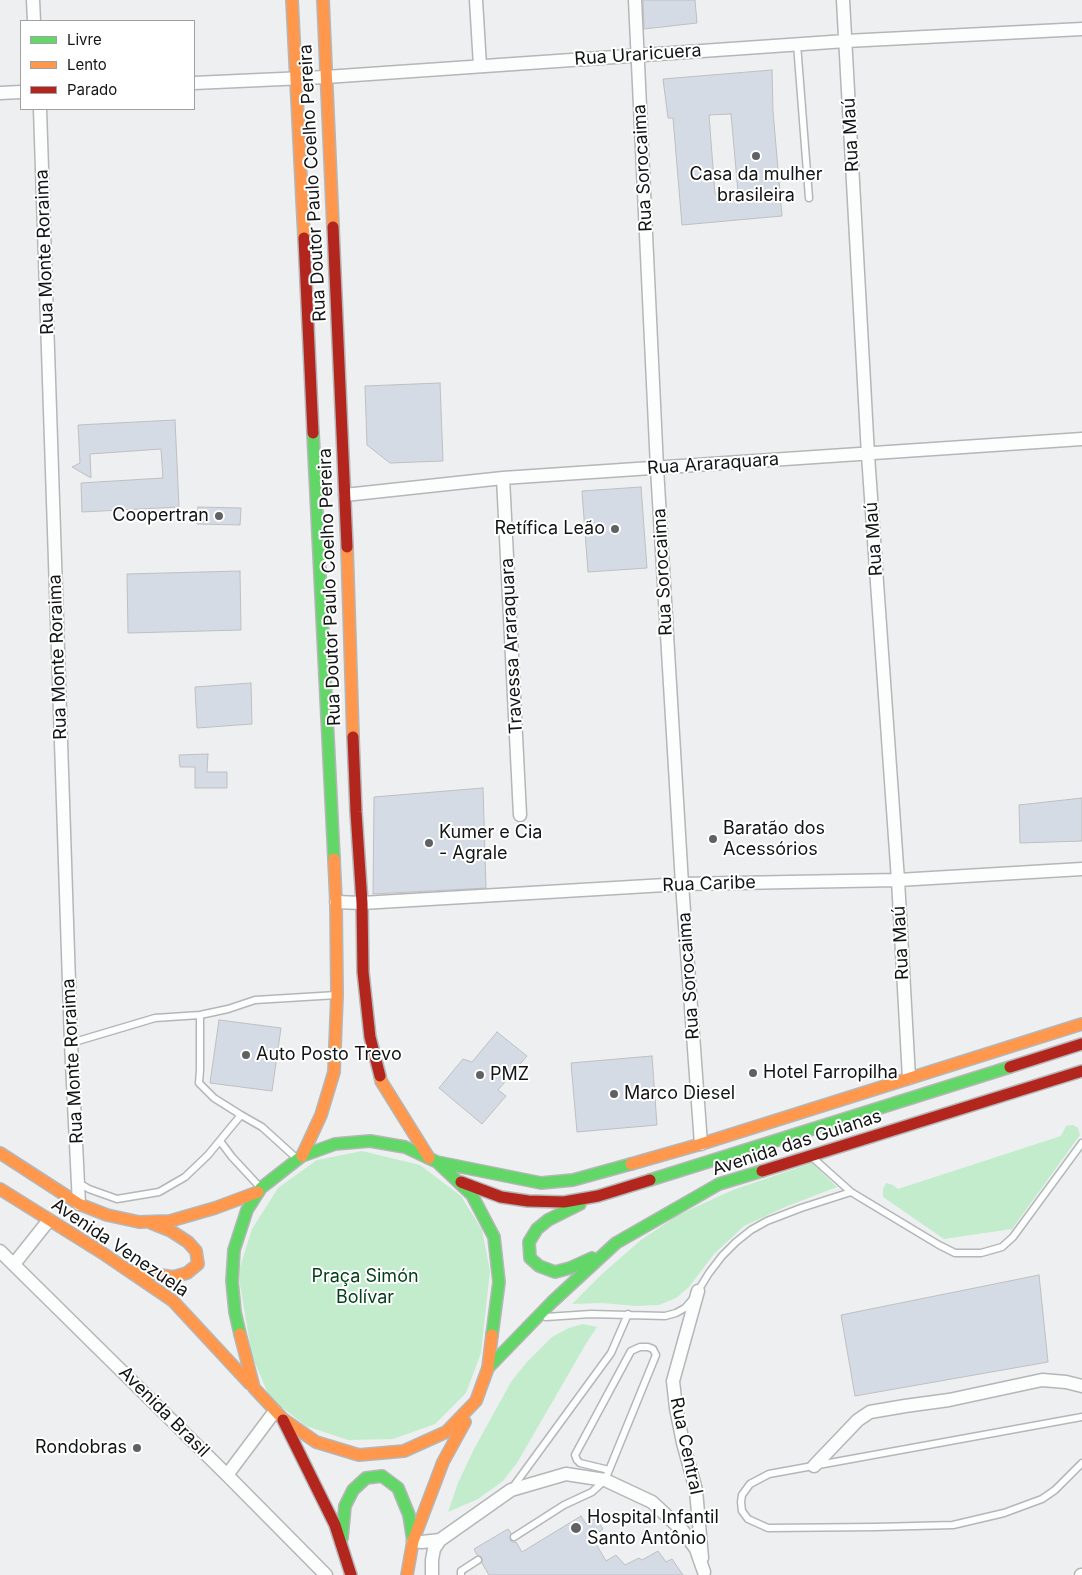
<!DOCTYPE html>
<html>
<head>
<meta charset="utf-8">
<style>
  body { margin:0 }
  #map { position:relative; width:1082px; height:1575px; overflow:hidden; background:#eeeff0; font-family:Inter,sans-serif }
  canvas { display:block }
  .legend { position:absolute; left:20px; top:20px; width:175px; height:90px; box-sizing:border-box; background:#fff; border:1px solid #a1a1a1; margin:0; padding:6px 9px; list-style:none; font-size:15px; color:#131415 }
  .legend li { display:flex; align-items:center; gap:10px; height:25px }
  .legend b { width:25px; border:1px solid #a1a1a1 }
</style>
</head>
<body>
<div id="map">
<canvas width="1082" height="1575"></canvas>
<ul class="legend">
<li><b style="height:6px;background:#63d668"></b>Livre</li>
<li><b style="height:6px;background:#ff974d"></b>Lento</li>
<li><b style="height:6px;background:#b3261e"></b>Parado</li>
</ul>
</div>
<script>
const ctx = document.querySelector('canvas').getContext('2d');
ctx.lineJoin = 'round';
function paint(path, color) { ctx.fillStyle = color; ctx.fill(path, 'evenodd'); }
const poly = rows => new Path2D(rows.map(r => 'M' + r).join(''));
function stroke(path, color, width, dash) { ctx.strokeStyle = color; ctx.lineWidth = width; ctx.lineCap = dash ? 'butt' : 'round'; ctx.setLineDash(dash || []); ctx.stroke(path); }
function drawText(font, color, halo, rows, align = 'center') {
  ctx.font = font + ' Inter,sans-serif'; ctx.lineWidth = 4; ctx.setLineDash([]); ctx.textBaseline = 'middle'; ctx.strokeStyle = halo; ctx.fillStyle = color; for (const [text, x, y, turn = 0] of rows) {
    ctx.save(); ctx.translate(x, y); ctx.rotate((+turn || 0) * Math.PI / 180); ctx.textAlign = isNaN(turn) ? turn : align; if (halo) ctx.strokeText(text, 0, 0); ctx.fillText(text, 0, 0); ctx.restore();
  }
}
paint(poly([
  [1073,1125,1078,1128,1080,1135,1012,1229,944,1239,883,1197,883,1189,886,1183,893,1185,898,1189,1061,1136,1066,1126],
  [362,1151,420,1165,461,1196,482,1230,490,1271,481,1353,466,1393,435,1424,393,1439,348,1440,306,1426,270,1398,252,1356,238,1273,252,1229,278,1188,317,1160],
  [812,1163,837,1187,785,1207,744,1226,714,1254,689,1287,676,1298,659,1305,635,1306,602,1303,572,1304,602,1274,641,1240,678,1215,733,1190],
  [583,1324,597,1327,587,1342,517,1463,503,1481,478,1499,448,1512,458,1483,474,1449,511,1382,526,1363,552,1337,569,1328]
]), '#c3eccc');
const building = poly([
  [643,0,695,0,697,23,644,29,643,0],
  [772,70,773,111,782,216,682,225,673,118,668,118,663,79,772,70],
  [731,114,738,192,715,194,709,115,731,114],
  [440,383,443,461,390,463,367,445,365,386,440,383],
  [175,420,179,507,82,512,81,483,163,478,161,449,90,454,91,478,72,467,80,463,78,425,175,420],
  [641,487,647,568,588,572,582,491,641,487],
  [198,507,241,508,240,525,197,524,198,507],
  [240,571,241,630,128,633,127,574,240,571],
  [251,683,252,724,197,728,195,687,251,683],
  [208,754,207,772,227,772,227,788,195,788,195,767,180,767,179,755,208,754],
  [483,788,486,888,373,894,374,797,483,788],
  [1082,798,1082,841,1020,843,1019,805,1082,798],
  [219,1020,281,1028,272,1091,210,1083,219,1020],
  [497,1032,527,1056,498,1090,506,1096,482,1124,439,1088,463,1059,472,1062,497,1032],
  [652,1056,657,1125,577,1132,571,1063,652,1056],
  [1039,1275,1048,1362,855,1396,841,1315,1039,1275],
  [581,1516,586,1524,596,1518,603,1529,592,1537,606,1561,616,1555,625,1565,639,1558,642,1560,658,1551,666,1562,672,1559,683,1575,489,1575,482,1563,482,1558,477,1555,474,1549,508,1529,511,1533,510,1539,512,1542,516,1542,522,1552,581,1516]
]);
paint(building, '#d5dbe4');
stroke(building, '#bebfc0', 1);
const lane = poly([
  [797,44,809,198],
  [71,1043,155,1018,200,1015,228,1009,255,1000,337,995],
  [241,1115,262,1127,294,1156],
  [220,1141,232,1157,258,1185],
  [813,1158,851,1192,939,1245,955,1253,981,1253,1002,1247,1013,1237,1082,1143],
  [79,1183,89,1189,117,1199,159,1192,185,1177,208,1155,241,1115,214,1098,199,1083,200,1070,200,1015],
  [546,1317,591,1314,665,1316,676,1313,685,1308,693,1299,709,1273,722,1256,736,1242,751,1230,767,1221,801,1208,851,1192],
  [1082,1417,769,1474,750,1484,742,1495,741,1502,742,1511,748,1519,768,1528,876,1527,953,1525,1004,1513,1042,1499,1055,1490,1082,1463],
  [513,1487,611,1353,628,1314],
  [514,1537,564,1505,592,1492,605,1480,656,1355,653,1349,648,1347,640,1347,631,1351,575,1455,577,1460,580,1463,609,1470],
  [461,1575,461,1571,478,1560]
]);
const street = poly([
  [33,0,34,21],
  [476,0,480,66],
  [635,0,657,468,682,884,701,1144],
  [843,0,868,455,898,880,909,1078],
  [194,83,326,77,846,41,1082,29],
  [0,93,21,92],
  [40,109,71,1043,79,1204],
  [503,478,520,815],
  [345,495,503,478,1082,439],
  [336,902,362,903,682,884,898,880,1082,869],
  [0,1251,227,1475,326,1575],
  [14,1264,49,1220],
  [698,1291,673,1381,676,1408,683,1443,696,1490,702,1558],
  [814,1466,858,1420,870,1412,905,1406,949,1400,1042,1380,1066,1382,1082,1386],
  [227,1475,275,1411],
  [413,1541,422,1542,440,1540,511,1490,566,1474,605,1480,652,1502,683,1531,696,1549,704,1572],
  [432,1575,432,1560,434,1549,440,1540],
  [1081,1575,1082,1575]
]);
const fast = poly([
  [313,433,334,859],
  [370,1141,405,1147,437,1162,472,1195,494,1237,499,1282,492,1335],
  [437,1162,541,1183,573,1180,631,1164],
  [650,1180,1010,1067],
  [580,1204,548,1220,537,1229,529,1242,530,1258,539,1266,555,1272,570,1268,592,1258],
  [240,1334,235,1312,232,1281,234,1250,247,1210,261,1188,302,1156,335,1144,370,1141],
  [488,1368,552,1302,616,1243,719,1184,762,1171],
  [342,1538,345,1506,353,1490,366,1478,382,1476,398,1488,409,1515,413,1541]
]);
const slow = poly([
  [292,0,304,238],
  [323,0,333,227],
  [347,547,353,737],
  [380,1076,381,1081,429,1158],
  [0,1153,79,1204,107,1215,139,1222,170,1221,215,1208,258,1192],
  [302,1156,321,1115,334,1072,337,995,336,902,334,859],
  [631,1164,701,1144,1082,1024],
  [0,1189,101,1252,173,1301,250,1384],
  [135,1271,173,1277,187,1273,198,1264,196,1251,188,1242,171,1231,151,1223],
  [240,1334,254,1388,283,1419,316,1442,359,1455,404,1451,446,1432,476,1401,488,1368,492,1335],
  [407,1575,413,1541,443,1462,465,1422]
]);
const jam = poly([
  [333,227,347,547],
  [304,238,313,433],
  [353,737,356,812,362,903,363,972,370,1037,380,1076],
  [1010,1067,1082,1044],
  [762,1171,1082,1071],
  [461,1182,501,1197,528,1201,564,1202,598,1196,650,1180],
  [283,1420,335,1525,351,1575]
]);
stroke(lane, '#b5b6b7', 9);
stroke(street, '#b5b6b7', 15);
stroke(fast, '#b5b6b7', 14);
stroke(slow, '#b5b6b7', 14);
stroke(jam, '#b5b6b7', 14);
stroke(lane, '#fcfdfd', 6);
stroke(street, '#fcfdfd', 12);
stroke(fast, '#63d668', 11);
stroke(slow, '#ff974d', 11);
stroke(jam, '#b3261e', 11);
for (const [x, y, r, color] of [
  [756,156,5,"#606162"],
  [219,516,5,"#606162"],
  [615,529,5,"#606162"],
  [713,839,5,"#606162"],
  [429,843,5,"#606162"],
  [246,1055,5,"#606162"],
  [753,1073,5,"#606162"],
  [480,1075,5,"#606162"],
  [614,1094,5,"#606162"],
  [137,1448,5,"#606162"],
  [576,1528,6,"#606162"]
]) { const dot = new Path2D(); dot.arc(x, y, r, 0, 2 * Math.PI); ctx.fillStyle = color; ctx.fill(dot); stroke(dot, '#fff', 2); }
drawText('18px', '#131415', '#fff', [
  ["Rua Uraricuera",638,55,-4],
  ["Rua Maú",851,135,-93],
  ["Rua Sorocaima",643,168,-93],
  ["Rua Doutor Paulo Coelho Pereira",313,183,-93],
  ["Rua Monte Roraima",45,252,-92],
  ["Rua Araraquara",713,464,-4],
  ["Rua Maú",874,539,-94],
  ["Rua Sorocaima",663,572,-93],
  ["Rua Doutor Paulo Coelho Pereira",330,587,-92],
  ["Travessa Araraquara",512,646,-93],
  ["Rua Monte Roraima",58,657,-92],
  ["Rua Caribe",709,884,-2],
  ["Rua Maú",901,943,-93],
  ["Rua Sorocaima",689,976,-94],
  ["Rua Monte Roraima",73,1061,-93],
  ["Avenida das Guianas",797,1143,-18],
  ["Avenida Venezuela",120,1248,34],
  ["Avenida Brasil",164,1412,45],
  ["Rua Central",686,1446,78]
]);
drawText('18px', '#131415', '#fff', [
  ["Casa da mulher",756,175,"center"],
  ["brasileira",756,196,"center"],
  ["Coopertran",209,516,"right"],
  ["Retífica Leão",605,529,"right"],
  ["Baratão dos",723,829],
  ["Acessórios",723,850],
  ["Kumer e Cia",439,833],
  ["- Agrale",439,854],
  ["Auto Posto Trevo",256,1055],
  ["Hotel Farropilha",763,1073],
  ["PMZ",490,1075],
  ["Marco Diesel",624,1094],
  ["Rondobras",127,1448,"right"],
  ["Hospital Infantil",587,1518],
  ["Santo Antônio",587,1539]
], 'left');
drawText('18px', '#003f18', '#fff', [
  ["Praça Simón",365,1277],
  ["Bolívar",365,1298]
]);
</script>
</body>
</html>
